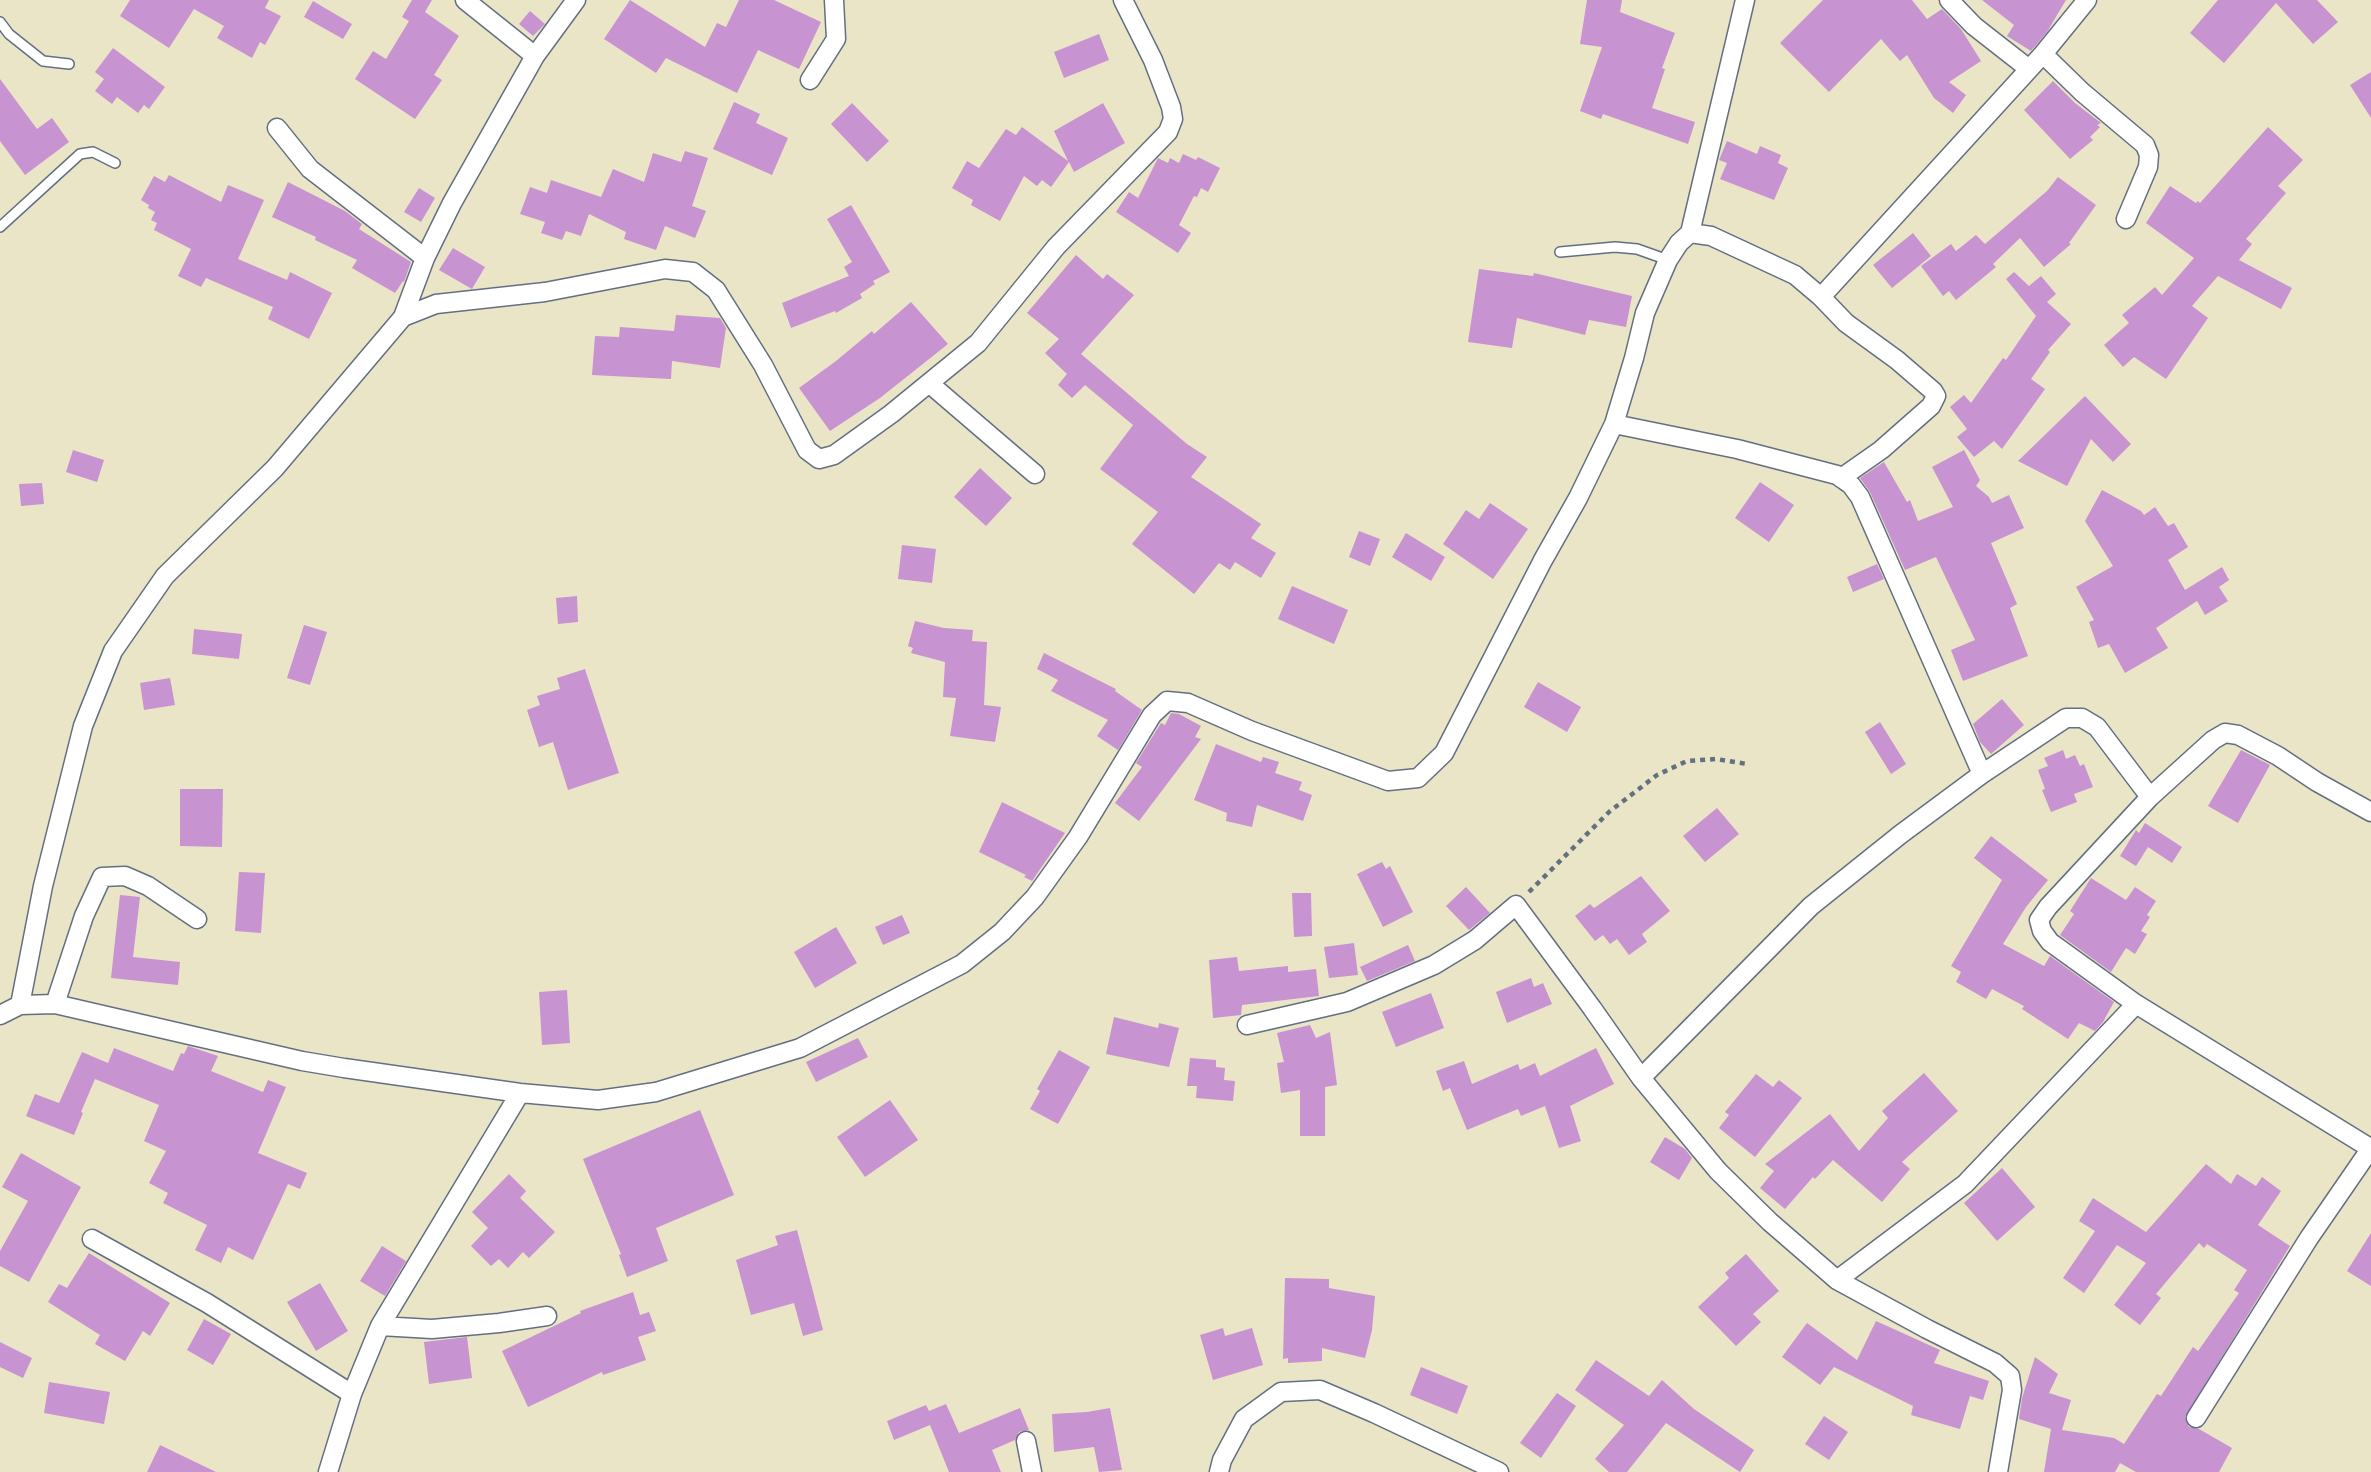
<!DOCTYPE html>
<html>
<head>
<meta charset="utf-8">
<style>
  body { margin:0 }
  canvas { display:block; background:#eae5c6 }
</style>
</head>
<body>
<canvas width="2371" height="1472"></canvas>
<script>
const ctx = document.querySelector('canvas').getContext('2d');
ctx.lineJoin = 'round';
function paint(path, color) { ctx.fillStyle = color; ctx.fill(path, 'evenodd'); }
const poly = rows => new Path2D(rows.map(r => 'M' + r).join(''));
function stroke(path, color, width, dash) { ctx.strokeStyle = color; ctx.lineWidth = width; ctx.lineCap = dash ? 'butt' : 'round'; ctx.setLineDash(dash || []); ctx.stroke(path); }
paint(poly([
  [130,0,269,0,265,8,281,16,265,45,260,42,252,58,217,38,224,26,194,9,169,48,120,16],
  [412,0,432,0,425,12,459,36,434,75,442,80,415,119,355,79,373,51,386,59,409,21,402,17],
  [630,0,705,47,717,23,726,27,739,0,774,0,821,22,799,69,758,50,737,93,666,58,656,73,604,39],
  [1587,0,1622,0,1620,12,1675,33,1662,68,1665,69,1652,108,1695,122,1688,144,1603,114,1601,119,1580,111,1602,47,1580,44],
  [1823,0,1912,0,1927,19,1942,9,1961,29,1981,61,1949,82,1966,95,1953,113,1934,98,1907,55,1900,61,1881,39,1829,92,1780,43],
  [1982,0,2066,0,2047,32,2031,51,2007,36,2014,25],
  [2218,0,2317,0,2338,22,2313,44,2276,3,2224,63,2190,33],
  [313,1,352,24,343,39,304,17],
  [530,11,545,24,533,36,519,24],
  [1099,34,1109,60,1064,78,1054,52],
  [113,48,165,87,149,109,144,105,138,113,117,97,112,104,95,91,104,79,95,72],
  [2371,72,2371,118,2350,85],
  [0,79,37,129,52,118,69,142,25,175,0,141],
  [2053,81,2075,103,2101,123,2097,125,2100,127,2090,137,2093,140,2070,159,2024,110],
  [734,102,760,114,756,123,788,138,772,175,713,149],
  [852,103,889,141,867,162,831,124],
  [1103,103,1125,143,1074,172,1069,162,1051,187,1042,180,1037,186,1024,176,1000,221,971,205,973,200,952,188,967,161,979,168,1006,129,1016,135,1022,127,1068,161,1054,131],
  [2268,127,2303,160,2278,186,2286,193,2246,239,2252,244,2239,260,2292,288,2281,309,2218,276,2192,306,2208,318,2166,379,2134,357,2123,367,2104,345,2129,323,2122,315,2155,287,2162,295,2194,258,2146,223,2170,186,2196,203,2198,201,2200,203],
  [1727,141,1757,154,1760,146,1781,155,1778,163,1788,168,1774,200,1720,179,1727,163,1719,160],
  [685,151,708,158,692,206,706,211,695,238,665,226,656,250,624,239,626,232,589,214,581,236,566,231,562,240,541,233,545,222,520,214,530,187,547,193,551,180,601,197,613,169,644,182,653,153,681,162],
  [1183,154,1196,160,1198,157,1220,168,1208,192,1201,188,1197,197,1194,196,1179,225,1191,233,1178,253,1116,212,1129,192,1138,198,1158,158,1168,163,1170,158,1179,163],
  [169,175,221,202,228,185,264,200,238,259,287,280,290,272,332,293,309,339,268,319,273,307,206,278,201,287,178,276,191,249,154,230,157,223,151,220,155,212,148,208,149,205,141,200,154,176,165,182],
  [2058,177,2096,205,2069,243,2071,244,2044,267,2020,238,1993,264,1996,267,1956,300,1949,291,1943,296,1921,266,1951,244,1956,251,1976,235,1985,244,2047,191],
  [288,182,345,211,362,224,359,229,411,262,404,282,403,281,395,293,352,268,357,260,315,240,316,237,272,217],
  [419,188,435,198,421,222,404,212],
  [851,205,890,272,873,281,875,284,860,294,862,298,836,313,835,311,791,328,782,303,849,276,844,267,852,262,827,219],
  [1913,233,1931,256,1892,288,1873,265],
  [453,248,485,267,472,289,439,270],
  [1076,255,1103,279,1107,274,1134,295,1081,354,1187,444,1207,457,1191,477,1261,524,1251,538,1276,553,1261,578,1235,562,1230,570,1219,563,1194,594,1132,544,1158,512,1100,469,1133,425,1085,385,1072,398,1058,385,1067,374,1045,353,1059,339,1027,313],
  [1479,269,1533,276,1534,273,1632,296,1626,327,1589,320,1585,335,1517,318,1512,348,1468,342],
  [2014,272,2029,286,2041,276,2056,294,2047,302,2071,324,2048,350,2050,352,2031,379,2045,389,2002,449,1994,441,1974,457,1957,437,1967,429,1950,407,1964,395,1971,403,2003,358,2006,360,2036,316,2006,279],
  [911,302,948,344,880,398,830,431,799,388,836,361,872,331,874,334],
  [676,315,720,318,726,328,720,368,672,361,671,379,592,375,595,336,619,337,620,327,674,331],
  [2085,396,2131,444,2113,462,2091,439,2067,486,2018,461],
  [73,450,104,460,97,482,66,472],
  [1964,450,1980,480,1976,486,1989,497,1992,503,2009,495,2024,528,1991,543,2017,604,2010,608,2028,656,1963,681,1951,650,1975,640,1936,557,1905,570,1870,492,1860,478,1884,462,1907,502,1910,500,1918,521,1953,507,1932,467],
  [980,468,1012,498,986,526,954,497],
  [1760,482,1794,505,1769,542,1735,518],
  [42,483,44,504,21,506,19,484],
  [2102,490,2141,511,2144,515,2155,507,2168,526,2174,523,2188,547,2168,560,2185,590,2222,567,2229,580,2219,587,2228,601,2205,615,2197,601,2156,628,2168,648,2125,673,2109,644,2098,648,2089,622,2094,620,2076,587,2113,566,2085,521],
  [1490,503,1528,529,1493,579,1443,544,1466,510,1479,519],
  [1359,531,1380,539,1370,566,1349,557],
  [1406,533,1445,557,1431,581,1392,557],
  [902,545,936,549,932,583,898,579],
  [1877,564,1884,579,1853,592,1847,577],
  [1292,586,1348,610,1334,644,1278,619],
  [577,596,578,622,558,624,556,598],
  [915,621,944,628,973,630,972,641,987,642,984,705,1001,707,995,742,950,736,956,698,943,697,945,662,911,653,913,648,908,646],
  [304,625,327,632,310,685,287,678],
  [194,629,242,634,239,659,192,654],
  [1044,653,1116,689,1115,691,1142,710,1118,750,1097,736,1108,720,1051,691,1058,680,1037,669],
  [585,669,619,773,568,790,553,742,539,747,527,710,540,705,537,696,560,689,557,678],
  [170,678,175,705,144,710,140,683],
  [1538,682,1581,707,1567,732,1524,707],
  [2002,699,2024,725,1991,754,1980,742,1973,724],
  [1171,713,1179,714,1201,726,1195,737,1201,739,1139,821,1115,803,1142,767,1136,763,1161,723,1165,725],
  [1880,722,1906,764,1891,774,1865,732],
  [1216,744,1261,762,1263,757,1279,762,1275,773,1302,782,1299,790,1312,795,1303,821,1257,805,1252,827,1226,821,1227,813,1194,800],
  [2063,750,2066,759,2075,755,2080,766,2084,764,2093,787,2074,794,2077,802,2051,812,2042,790,2045,789,2038,770,2048,766,2044,758],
  [2241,750,2270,765,2238,823,2208,806],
  [180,789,223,789,222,847,180,846],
  [1002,802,1065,833,1032,881,1024,877,1026,875,979,852],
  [1717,808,1739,834,1705,862,1683,836],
  [2145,823,2182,847,2172,863,2148,847,2136,866,2120,856,2136,830,2139,833],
  [1991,836,2048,880,2026,907,2003,944,2044,966,2050,956,2114,1002,2103,1022,2095,1031,2079,1023,2068,1039,2022,1009,2024,1006,1992,989,1986,999,1956,982,1961,972,1951,966,2002,880,1974,858],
  [1382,862,1386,869,1390,866,1413,912,1383,927,1357,874],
  [239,872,265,873,261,933,235,931],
  [1641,876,1670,911,1642,934,1647,942,1629,955,1617,939,1610,944,1603,935,1595,941,1575,916,1590,904,1594,908],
  [2091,878,2126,900,2135,887,2156,901,2147,915,2150,917,2141,931,2147,934,2135,954,2126,948,2111,972,2060,935,2074,914,2070,911],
  [1466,887,1490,913,1469,930,1446,906],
  [1292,893,1311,893,1312,936,1294,937],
  [120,895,140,897,133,957,180,962,178,985,111,978],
  [902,915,910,933,883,945,875,927],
  [836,927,857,963,815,988,794,952],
  [1354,943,1358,975,1329,978,1324,947],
  [1408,945,1415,961,1367,981,1360,967],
  [1237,957,1239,971,1288,966,1288,972,1316,969,1319,996,1242,1005,1241,1015,1213,1018,1209,960],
  [1531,978,1534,987,1543,983,1552,1004,1507,1023,1496,992],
  [567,990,570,1043,542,1045,539,992],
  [1431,993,1444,1028,1396,1047,1382,1012],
  [1114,1017,1158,1028,1159,1023,1179,1028,1169,1067,1106,1054],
  [1310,1025,1316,1038,1330,1032,1337,1085,1325,1087,1325,1136,1300,1136,1300,1090,1281,1093,1277,1063,1284,1062,1277,1033],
  [858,1038,868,1057,816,1082,806,1062],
  [188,1046,218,1056,211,1071,263,1092,268,1080,286,1087,258,1153,307,1173,300,1189,288,1184,253,1260,228,1247,221,1263,195,1250,207,1225,163,1203,168,1193,149,1183,166,1151,144,1141,159,1105,95,1079,81,1112,83,1113,74,1135,26,1116,35,1094,59,1103,82,1052,108,1063,114,1048,173,1071,181,1053,184,1054],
  [1596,1048,1614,1084,1570,1106,1581,1141,1559,1148,1545,1106,1521,1116,1518,1109,1467,1130,1450,1088,1443,1091,1436,1071,1464,1061,1472,1084,1518,1064,1520,1070,1535,1063,1540,1076],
  [1059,1050,1090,1067,1058,1124,1030,1109,1040,1091,1037,1089],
  [1190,1058,1216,1060,1216,1067,1225,1068,1224,1080,1235,1081,1233,1101,1196,1098,1197,1086,1187,1086],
  [1924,1073,1958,1111,1902,1162,1910,1169,1882,1202,1833,1160,1815,1179,1813,1177,1785,1209,1760,1188,1774,1171,1765,1164,1830,1114,1859,1151,1888,1118,1882,1111],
  [1756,1074,1773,1087,1779,1080,1802,1098,1755,1157,1719,1128,1729,1115,1725,1112],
  [890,1100,918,1140,865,1177,837,1137],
  [700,1110,734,1195,656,1228,668,1261,627,1277,619,1255,621,1254,583,1159],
  [1665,1137,1685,1149,1692,1158,1679,1180,1650,1162],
  [21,1153,81,1187,29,1282,0,1266,0,1251,28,1201,2,1187],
  [2206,1164,2231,1184,2237,1174,2256,1186,2262,1177,2281,1191,2258,1225,2290,1246,2185,1417,2189,1427,2199,1429,2232,1448,2219,1472,2136,1472,2120,1463,2115,1472,2044,1472,2051,1429,2019,1419,2022,1398,2035,1357,2058,1374,2049,1393,2071,1400,2062,1430,2114,1438,2124,1444,2157,1394,2161,1396,2193,1347,2198,1351,2239,1293,2234,1290,2247,1270,2207,1244,2204,1248,2199,1243,2156,1294,2161,1298,2140,1325,2114,1305,2146,1263,2117,1245,2084,1293,2063,1278,2095,1231,2079,1221,2093,1198,2146,1232],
  [2002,1168,2035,1207,1997,1241,1964,1203],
  [509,1174,526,1191,520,1198,555,1232,529,1258,523,1252,508,1268,499,1259,491,1266,471,1246,488,1228,472,1212],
  [797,1230,823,1330,803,1336,794,1303,751,1315,736,1260,778,1245,775,1236],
  [2371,1233,2371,1286,2347,1271],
  [382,1246,406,1261,385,1296,360,1281],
  [89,1253,170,1303,150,1336,143,1331,125,1361,95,1344,100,1335,48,1302,59,1284,67,1288],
  [1746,1254,1779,1291,1753,1314,1761,1322,1736,1346,1698,1307,1729,1278,1725,1273],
  [1285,1278,1329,1279,1329,1288,1375,1296,1372,1330,1365,1358,1322,1348,1322,1361,1288,1363,1288,1358,1283,1359],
  [320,1283,348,1331,316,1351,287,1302],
  [633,1292,640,1315,649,1312,656,1331,638,1337,646,1360,603,1375,602,1372,528,1407,502,1351,581,1313,580,1311],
  [204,1319,231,1334,213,1365,187,1350],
  [1876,1321,1940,1350,1934,1363,1989,1381,1983,1400,1970,1396,1960,1429,1911,1415,1913,1406,1834,1367,1820,1385,1782,1357,1807,1323,1857,1360],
  [1223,1328,1225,1336,1252,1328,1263,1365,1213,1380,1200,1335],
  [467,1337,472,1378,429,1384,424,1342],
  [0,1342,32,1358,23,1378,0,1367],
  [1596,1360,1649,1396,1662,1380,1694,1409,1754,1450,1740,1472,1666,1423,1627,1472,1609,1472,1595,1459,1624,1425,1575,1390],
  [1421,1367,1468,1386,1457,1414,1410,1395],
  [49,1382,110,1392,104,1424,44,1413],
  [1557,1393,1576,1406,1541,1458,1520,1443],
  [946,1404,959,1433,1020,1408,1029,1430,1019,1432,1015,1440,992,1450,1001,1472,949,1472,930,1425,894,1440,887,1421,926,1405,929,1411],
  [1110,1408,1122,1470,1099,1472,1094,1447,1054,1452,1052,1414,1087,1412],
  [1824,1416,1848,1432,1829,1460,1805,1444],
  [160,1445,216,1472,147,1472]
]), '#c893d1');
const lane = poly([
  [0,22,9,34,43,61,69,64],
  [0,227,80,154,93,152,115,163],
  [1560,252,1615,247,1637,249,1668,260]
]);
const street = poly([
  [465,0,535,56],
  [1949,0,1974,26,2029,69],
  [2043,54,2082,92,2145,145,2149,155,2148,167,2126,219],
  [810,80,836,39,834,0],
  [277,128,310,169,425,258],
  [1690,233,1745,0],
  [1821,297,2043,54,2087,0],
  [403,317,425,258,452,203,535,56,576,0],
  [930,384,1035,474],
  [1614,424,1737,449,1837,475,1851,485,1860,497,1982,774],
  [55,1004,84,916,102,877,125,876,148,886,197,919],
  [20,1005,43,886,83,726,113,651,165,576,275,468,403,317,436,304,545,292,665,269,693,272,716,290,763,365,807,450,819,459,834,455,891,414,978,343,1056,247,1168,132,1173,119,1171,107,1153,60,1123,0],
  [0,1015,20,1005,55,1004,302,1061,344,1068,520,1093,598,1100,656,1092,800,1048,962,964,1002,932,1035,897,1078,837,1152,715,1167,701,1188,703,1252,731,1388,781,1418,778,1444,753,1543,560,1578,498,1614,424,1634,358,1645,313,1668,260,1679,243,1690,233,1711,236,1795,275,1821,297,1846,323,1897,360,1933,391,1936,396,1931,406,1881,450,1841,478],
  [1247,1025,1347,1002,1434,965,1475,940,1516,905,1592,1008,1641,1078,1718,1171,1770,1222,1837,1280,1927,1329,1995,1363,2010,1376,2012,1390,1998,1472],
  [1641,1078,1811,906,1901,834,1982,774,2066,718,2082,718,2097,727,2150,797],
  [2370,1148,2136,1004,2050,942,2042,931,2039,920,2048,907,2150,797,2213,740,2225,733,2238,735,2278,756,2317,782,2371,812],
  [92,1239,207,1303,352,1394],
  [1837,1280,1965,1184,2136,1004],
  [380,1326,432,1329,499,1323,547,1316],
  [2196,1418,2309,1238,2371,1148],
  [1026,1441,1032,1472],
  [328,1472,352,1394,380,1326,520,1093],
  [1219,1472,1222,1460,1244,1419,1281,1392,1320,1390,1374,1413,1499,1472]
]);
stroke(lane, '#636f82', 12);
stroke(street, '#636f82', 21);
stroke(poly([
  [1529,892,1609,812,1657,775,1687,761,1716,759,1747,764]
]), '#636f82', 4.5, [5, 5]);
stroke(lane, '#fff', 9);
stroke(street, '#fff', 18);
</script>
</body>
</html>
